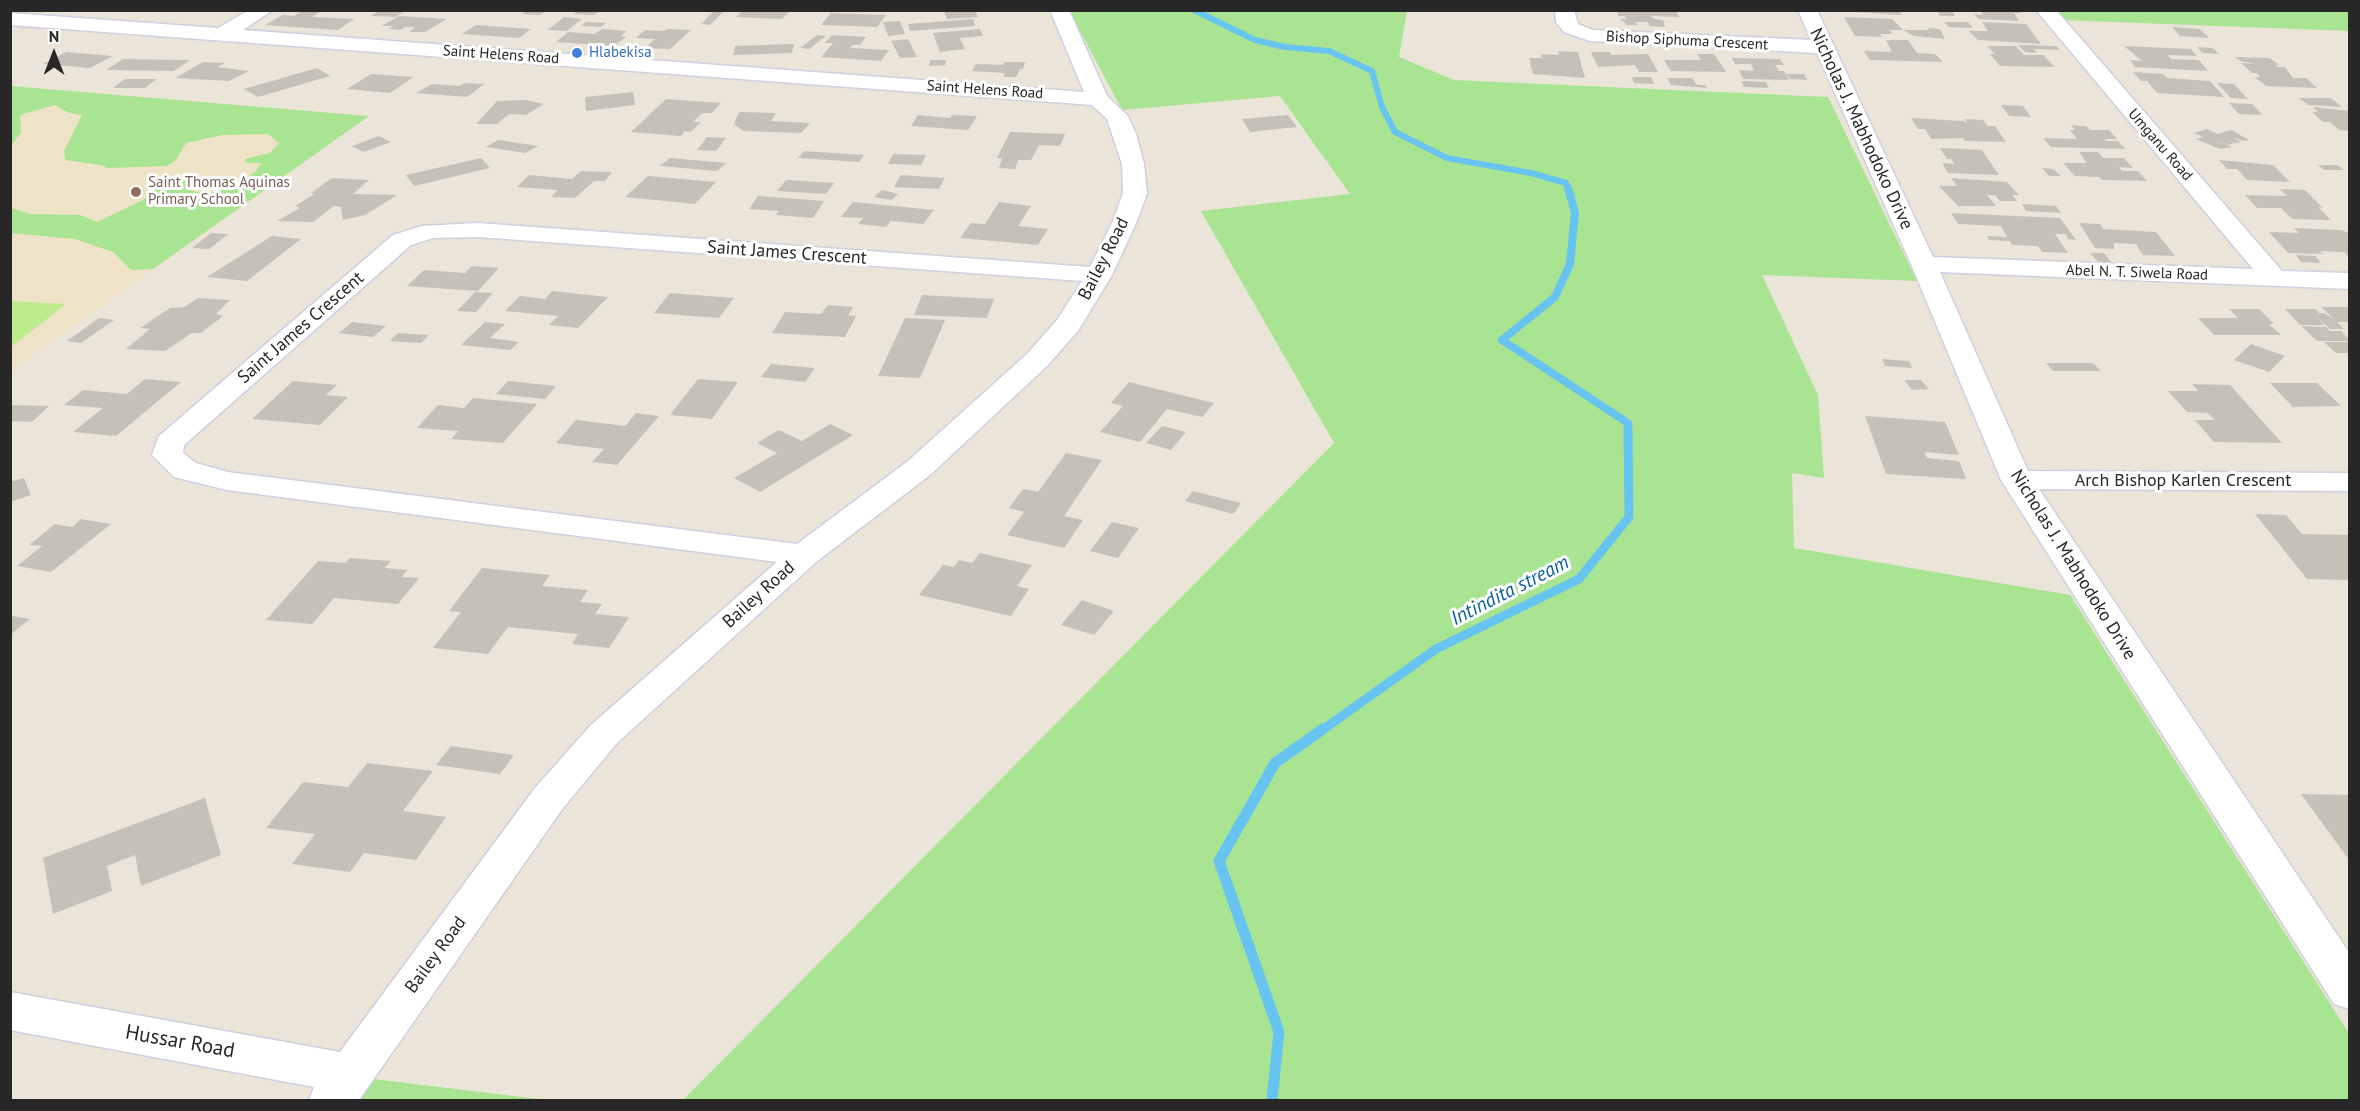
<!DOCTYPE html>
<html>
<head>
<meta charset="utf-8">
<style>
  body { margin:0 }
  #map { position:relative; width:2360px; height:1111px; overflow:hidden; background:#ebe4d8; font-family:"PT Sans",sans-serif }
  canvas { display:block }
  .frame { position:absolute; inset:0; border:12px solid #272727; pointer-events:none }
  .north { position:absolute; left:24px; top:24px; width:60px; height:60px; -webkit-text-stroke:4px #fff; paint-order:stroke; rotate:0deg; font-size:16px; font-weight:700; line-height:24px; text-align:center; color:#272727 }
  .north::after { content:''; display:block; margin:auto; width:21px; height:27px; background:#272727; clip-path:polygon(50% 0,100% 100%,50% 72%,0 100%) }
</style>
</head>
<body>
<div id="map">
<canvas width="2360" height="1111"></canvas>
<div class="frame"></div>
<div class="north">N</div>
</div>
<script>
const ctx = document.querySelector('canvas').getContext('2d');
ctx.lineJoin = 'round';
function paint(path, color) { ctx.fillStyle = color; ctx.fill(path, 'evenodd'); }
const poly = rows => new Path2D(rows.map(r => 'M' + r).join(''));
function stroke(path, color, width, dash) { ctx.strokeStyle = color; ctx.lineWidth = width; ctx.lineCap = dash ? 'butt' : 'round'; ctx.setLineDash(dash || []); ctx.stroke(path); }
function drawText(font, color, halo, rows, align = 'center') {
  ctx.font = font + ' "PT Sans",sans-serif'; ctx.lineWidth = 6; ctx.setLineDash([]); ctx.textBaseline = 'middle'; ctx.strokeStyle = halo; ctx.fillStyle = color; for (const [text, x, y, turn = 0] of rows) {
    ctx.save(); ctx.translate(x, y); ctx.rotate((+turn || 0) * Math.PI / 180); ctx.textAlign = isNaN(turn) ? turn : align; if (halo) ctx.strokeText(text, 0, 0); ctx.fillText(text, 0, 0); ctx.restore();
  }
}
paint(poly([
  [11,86,369,116,11,371]
]), '#eee3c6');
paint(poly([
  [1069,10,1407,11,1399,57,1454,80,1828,97,1917,281,1762,275,1818,395,1824,478,1792,473,1794,548,2070,595,2350,1035,2349,1100,683,1100,1334,443,1201,211,1350,194,1280,96,1122,110],
  [2052,11,2349,11,2349,31,2061,20],
  [11,86,368,116,369,116,153,269,131,270,113,252,75,239,11,233,11,208,29,214,80,215,97,222,143,200,156,189,155,182,165,177,182,176,190,182,189,190,206,194,233,187,255,172,261,163,246,163,245,159,270,153,279,143,268,134,222,135,186,143,176,160,167,166,108,168,101,165,65,160,64,151,82,115,69,113,55,105,20,115,21,132,11,146],
  [373,1079,547,1100,359,1100]
]), '#a9e492');
paint(poly([
  [11,301,66,304,11,347]
]), '#beec8d');
stroke(poly([
  [1194,10,1255,40,1285,47,1329,51,1372,71,1382,107,1395,132,1447,158,1531,173,1566,183,1568,190]
]), '#67c4f1', 6);
stroke(poly([
  [1568,188,1575,213,1570,264,1555,297,1502,340,1628,423,1628,429]
]), '#67c4f1', 8);
stroke(poly([
  [1321,731,1436,649,1579,579,1629,517,1628,427]
]), '#67c4f1', 9);
stroke(poly([
  [1272,1100,1279,1032,1219,861,1275,763,1323,729]
]), '#67c4f1', 11);
paint(poly([
  [380,10,407,10,395,17,371,16],
  [528,10,546,10,540,15,522,14],
  [578,10,600,10,594,15,574,14],
  [743,10,781,10,790,11,782,19,736,17],
  [975,10,978,17,947,19,944,11],
  [1617,10,1676,11,1679,17,1651,16,1654,19,1663,20,1665,27,1649,26,1648,22,1635,22,1638,25,1627,25,1620,19,1626,19,1625,16,1618,16],
  [1855,10,1899,10,1902,15,1855,12],
  [1937,10,1952,10,1955,16,1940,16],
  [1980,10,2019,10,2021,13,2014,13,2019,21,1978,19,1974,14,1983,15],
  [302,11,320,12,312,17,354,19,338,30,265,25,283,15,294,16],
  [713,12,723,12,710,25,701,24],
  [831,13,886,15,877,27,821,25],
  [399,16,447,19,425,32,409,32,415,27,405,27,400,30,389,29,393,26,381,26],
  [564,17,582,19,567,31,548,30],
  [1844,17,1892,19,1903,30,1889,30,1892,34,1880,34,1882,37,1855,36],
  [973,19,975,26,910,31,908,24],
  [900,21,905,34,888,36,883,22],
  [586,22,606,23,601,27,581,26],
  [1944,22,1968,22,1973,28,1949,27],
  [1982,22,2026,24,2041,44,1978,40,1969,31,1988,31],
  [476,25,531,29,519,38,462,34],
  [2172,27,2200,29,2209,38,2180,36],
  [1928,28,1940,29,1945,39,1914,36,1903,30,1930,30],
  [602,29,627,31,621,36,626,37,614,46,556,42,568,32,595,34],
  [667,29,691,30,670,49,645,48,655,39,636,38,645,30,664,31],
  [980,29,983,36,960,38,965,49,940,52,933,33],
  [817,35,826,36,809,49,800,48],
  [832,35,866,37,860,45,853,45,850,48,889,50,881,61,821,57,833,43,825,43],
  [908,39,917,57,900,58,891,41],
  [1886,40,1908,40,1917,53,1935,54,1943,62,1870,60,1864,51,1892,52],
  [794,44,792,53,733,55,735,46],
  [2018,45,2056,46,2060,50,2034,49,2037,53,2025,52],
  [1987,46,2016,46,2024,55,2043,55,2055,67,2000,66,1990,54,1995,54],
  [2124,46,2191,49,2197,56,2168,55,2171,59,2199,60,2208,71,2135,67,2130,60,2142,61],
  [2197,47,2213,48,2219,54,2203,53],
  [1558,51,1578,52,1585,78,1533,74,1529,58,1542,58,1541,54,1559,55],
  [66,52,113,56,90,68,43,64],
  [1591,52,1610,52,1611,55,1648,54,1658,72,1639,72,1635,65,1598,67],
  [1697,54,1714,54,1726,72,1671,71,1664,60,1701,60],
  [2235,57,2270,58,2279,65,2276,65,2278,67,2285,67,2293,78,2306,78,2317,88,2266,86,2255,77,2260,77,2257,73,2252,73,2241,63,2255,64,2240,61],
  [1732,58,1780,59,1784,65,1775,65,1779,71,1784,71,1789,80,1743,79,1739,70,1754,71,1751,64,1735,64],
  [123,59,190,60,174,71,106,70],
  [930,60,946,60,945,65,929,66],
  [203,62,225,63,217,67,249,71,229,81,175,78],
  [1004,62,1025,62,1023,69,1020,69,1016,77,1004,77,1004,73,972,71,976,64,1003,65],
  [317,68,330,76,258,97,244,89],
  [2133,72,2163,74,2167,78,2210,81,2224,97,2157,93,2147,81,2141,81],
  [371,74,413,77,390,93,347,89],
  [1786,74,1804,74,1807,80,1790,79],
  [1632,77,1651,77,1654,84,1634,83],
  [1667,78,1692,78,1697,85,1705,85,1707,88,1671,85],
  [125,79,157,79,145,88,113,88],
  [1741,81,1766,82,1769,88,1744,87],
  [464,83,484,84,467,97,416,93,432,84,460,86],
  [2217,83,2234,84,2248,99,2231,98],
  [633,92,635,105,586,111,585,97],
  [2299,98,2331,98,2342,107,2308,105],
  [666,99,721,103,712,113,702,113,693,122,701,122,691,132,685,131,681,136,631,132],
  [525,100,544,104,526,115,509,114,497,124,476,124,497,101],
  [2229,103,2252,104,2263,115,2239,114],
  [2001,105,2023,106,2031,117,2009,116],
  [2313,107,2350,111,2350,131,2339,130,2330,122,2323,122,2312,112,2318,112],
  [739,112,776,113,771,121,810,123,801,133,743,131,734,124],
  [918,115,950,118,952,115,977,116,968,130,911,126],
  [1288,115,1297,127,1250,132,1242,119],
  [1911,118,1963,121,1967,123,1965,119,1983,120,1988,126,1995,126,2006,142,1965,141,1963,138,1931,139,1925,129,1918,129],
  [2071,125,2086,126,2090,130,2109,130,2117,139,2105,139,2106,141,2118,141,2125,149,2051,147,2043,138,2077,139,2070,130,2075,130],
  [2207,129,2218,134,2231,130,2249,140,2244,141,2233,138,2241,142,2236,143,2223,138,2234,143,2229,145,2216,140,2232,147,2220,149,2196,139,2203,137,2194,133],
  [1010,132,1065,134,1060,146,1039,145,1031,160,1018,160,1015,169,999,168,1002,158,997,158],
  [379,136,391,142,364,152,352,146],
  [707,137,726,138,716,151,697,150],
  [498,140,538,146,526,153,486,147],
  [1940,148,1982,150,1999,175,1948,173,1942,163,1955,164,1951,159,1947,159],
  [804,151,864,155,859,162,798,158],
  [2079,152,2098,152,2103,158,2124,158,2133,168,2119,167,2122,171,2138,171,2147,181,2102,180,2099,177,2075,176,2063,163,2087,163],
  [893,154,926,155,921,165,888,164],
  [481,158,490,168,414,186,406,175],
  [670,158,726,163,717,171,660,166],
  [2219,160,2273,165,2290,182,2247,180,2237,169,2227,169],
  [2318,165,2337,165,2344,170,2324,170],
  [2042,168,2053,169,2061,176,2049,176],
  [581,171,612,172,605,181,594,181,575,198,551,197,558,190,517,187,529,175,572,179],
  [901,175,945,178,939,189,894,187],
  [648,176,716,182,695,204,625,197],
  [332,178,369,180,353,194,397,195,365,215,343,220,341,207,334,206,313,222,277,221,300,208,295,206,314,194,311,193],
  [1951,178,2007,182,2019,195,2012,195,2017,201,2000,201,1995,195,1987,195,1996,206,1958,206,1939,186,1957,186],
  [786,180,834,183,826,194,777,191],
  [2280,189,2305,190,2323,208,2318,207,2331,220,2292,219,2281,208,2257,208,2245,195,2287,196],
  [882,190,899,194,891,200,874,197],
  [758,196,824,201,813,218,776,215,779,211,749,209],
  [853,202,934,210,923,224,891,221,886,227,858,224,863,218,841,217],
  [999,202,1031,206,1018,226,1048,229,1038,245,960,238,971,223,985,224],
  [2022,204,2056,206,2061,213,2026,211],
  [1951,213,2060,218,2076,240,2068,239,2066,234,2055,234,2068,253,2042,252,2038,246,2012,245,2010,241,1989,240,1987,236,2007,237,2001,226,1958,224],
  [2079,223,2100,224,2103,229,2156,232,2175,256,2143,255,2136,244,2114,243,2114,249,2095,248],
  [2294,228,2342,230,2350,234,2350,258,2344,252,2320,251,2323,254,2288,253,2269,232,2299,233],
  [211,233,228,234,209,249,192,248],
  [272,236,301,239,247,281,207,277],
  [2090,253,2104,253,2111,262,2098,262],
  [2296,255,2315,256,2321,263,2301,262],
  [472,266,499,268,478,291,407,286,424,270,465,273],
  [552,291,608,297,578,328,549,325,558,316,505,311,520,296,545,299],
  [475,292,493,293,476,312,457,311],
  [670,293,734,298,719,318,654,313],
  [922,295,994,299,987,318,914,315],
  [198,298,230,300,216,314,223,316,201,333,192,333,165,351,126,349,150,329,140,328,170,308,184,307],
  [828,305,853,307,848,315,856,316,845,337,772,333,785,312,821,314],
  [2321,307,2350,307,2350,322,2337,322,2344,329,2330,329,2319,319,2324,325,2300,325,2285,309,2316,309,2319,313,2324,313,2335,320],
  [2229,309,2259,309,2274,324,2269,324,2281,335,2214,335,2198,318,2238,318],
  [99,318,114,320,81,343,67,341],
  [905,318,945,320,920,378,878,376],
  [352,322,386,326,373,337,339,333],
  [485,322,505,324,490,338,519,342,510,350,461,345],
  [2301,326,2326,327,2330,331,2341,331,2350,341,2317,341],
  [398,333,429,335,421,343,390,341],
  [2324,342,2350,342,2350,353,2336,353],
  [2251,344,2285,356,2269,372,2234,360],
  [1882,359,1909,361,1912,368,1885,366],
  [2046,363,2093,363,2101,371,2053,371],
  [771,364,815,368,805,382,761,377],
  [145,379,181,382,116,436,73,432,103,408,64,405,83,390,127,394],
  [698,379,738,382,712,419,670,415],
  [1904,380,1921,380,1929,389,1912,390],
  [293,381,337,385,326,395,348,397,320,425,252,419],
  [508,381,556,386,545,399,496,394],
  [1129,382,1214,403,1202,417,1167,409,1140,442,1100,432,1123,406,1111,403],
  [2270,383,2317,383,2341,406,2293,407],
  [2192,384,2230,385,2282,443,2214,442,2195,420,2215,420,2208,413,2187,412,2168,391,2198,391],
  [473,398,537,404,503,443,451,439,458,431,417,428,438,405,464,408],
  [10,405,49,406,32,422,10,421],
  [636,413,659,416,617,465,592,462,604,449,556,443,576,420,625,426],
  [1865,416,1945,422,1959,455,1924,452,1927,458,1959,461,1966,479,1886,474],
  [830,424,853,435,760,492,734,478,777,453,757,443,779,430,802,441],
  [1162,426,1186,432,1171,450,1146,443],
  [1066,453,1102,460,1064,516,1083,520,1064,548,1007,535,1024,512,1009,508,1023,489,1038,492],
  [24,478,31,495,10,502,10,482],
  [1193,491,1241,503,1233,514,1185,501],
  [2255,514,2286,515,2302,534,2350,535,2350,580,2307,579],
  [81,519,111,524,51,572,17,566,42,546,29,545,55,524,72,527],
  [1112,522,1139,528,1118,558,1090,551],
  [980,553,1032,565,1017,586,1029,589,1011,616,919,595,943,565,954,567,959,560,972,563],
  [350,558,391,561,385,568,407,570,402,577,419,578,398,604,334,598,312,624,266,620,318,561,345,563],
  [482,568,550,575,542,586,588,590,580,602,602,604,595,614,629,617,609,648,572,644,578,634,508,627,488,654,433,648,461,612,449,611],
  [1082,600,1114,611,1094,635,1061,625],
  [12,616,30,619,10,635,10,617],
  [451,746,514,755,500,774,436,765],
  [367,763,433,771,403,811,446,817,416,860,364,853,350,872,292,864,315,834,266,828,303,782,348,787],
  [2301,794,2350,795,2350,857,2347,857],
  [205,798,221,855,141,886,135,855,107,866,112,891,53,914,43,858]
]), '#c6c1b8');
const minor = poly([
  [249,10,273,10,243,30,1084,92,1050,10,1069,10,1107,96,1128,116,1136,134,1144,164,1147,193,1137,221,1112,275,1078,331,1047,366,930,475,816,562,617,743,563,808,359,1100,309,1100,314,1087,10,1030,10,992,340,1052,535,788,591,725,777,562,227,490,174,477,152,455,159,436,393,235,422,226,478,223,1090,267,1113,221,1123,193,1122,164,1107,119,1092,105,10,25,10,13,218,28,249,10],
  [478,237,1082,281,1057,320,1027,354,908,461,797,544,228,472,196,463,183,453,184,445,192,438,411,245,433,238,478,237],
  [1555,10,1574,10,1578,24,1593,30,1811,40,1798,10,1817,10,1933,257,2253,269,2036,10,2056,10,2282,271,2350,273,2350,289,1940,272,2028,471,2350,473,2350,491,2039,489,2350,954,2350,1009,2334,1004,2001,480,1911,264,1817,53,1590,41,1564,32,1556,22,1555,10]
]);
stroke(minor, '#ced0e1', 3);
paint(minor, '#fff');
for (const [x, y, r, color] of [
  [577,53,6,"#3f7fe0"],
  [136,192,6,"#8d6e63"]
]) { const dot = new Path2D(); dot.arc(x, y, r, 0, 2 * Math.PI); ctx.fillStyle = color; ctx.fill(dot); stroke(dot, '#fff', 2); }
drawText('15px', '#272727', '#fff', [
  ["Bishop Siphuma Crescent",1687,41,3],
  ["Saint Helens Road",501,55,4],
  ["Saint Helens Road",985,90,4],
  ["Umganu Road",2160,145,49],
  ["Abel N. T. Siwela Road",2137,273,2]
]);
drawText('15px', '#366cbe', '#fff', [
  ["Hlabekisa",589,53]
], 'left');
drawText('15px', '#785e54', '#fff', [
  ["Saint Thomas Aquinas",148,183],
  ["Primary School",148,200]
], 'left');
drawText('18px', '#272727', '#fff', [
  ["Nicholas J. Mabhodoko Drive",1861,129,65],
  ["Saint James Crescent",787,253,4],
  ["Bailey Road",1104,259,-63],
  ["Saint James Crescent",301,328,-41],
  ["Arch Bishop Karlen Crescent",2183,481],
  ["Nicholas J. Mabhodoko Drive",2073,565,58],
  ["Bailey Road",759,595,-42],
  ["Bailey Road",436,955,-54]
]);
drawText('italic 20px', '#095f9a', '#fff', [
  ["Intindita stream",1510,591,-27]
]);
drawText('21px', '#272727', '#fff', [
  ["Hussar Road",180,1042,10]
]);
</script>
</body>
</html>
